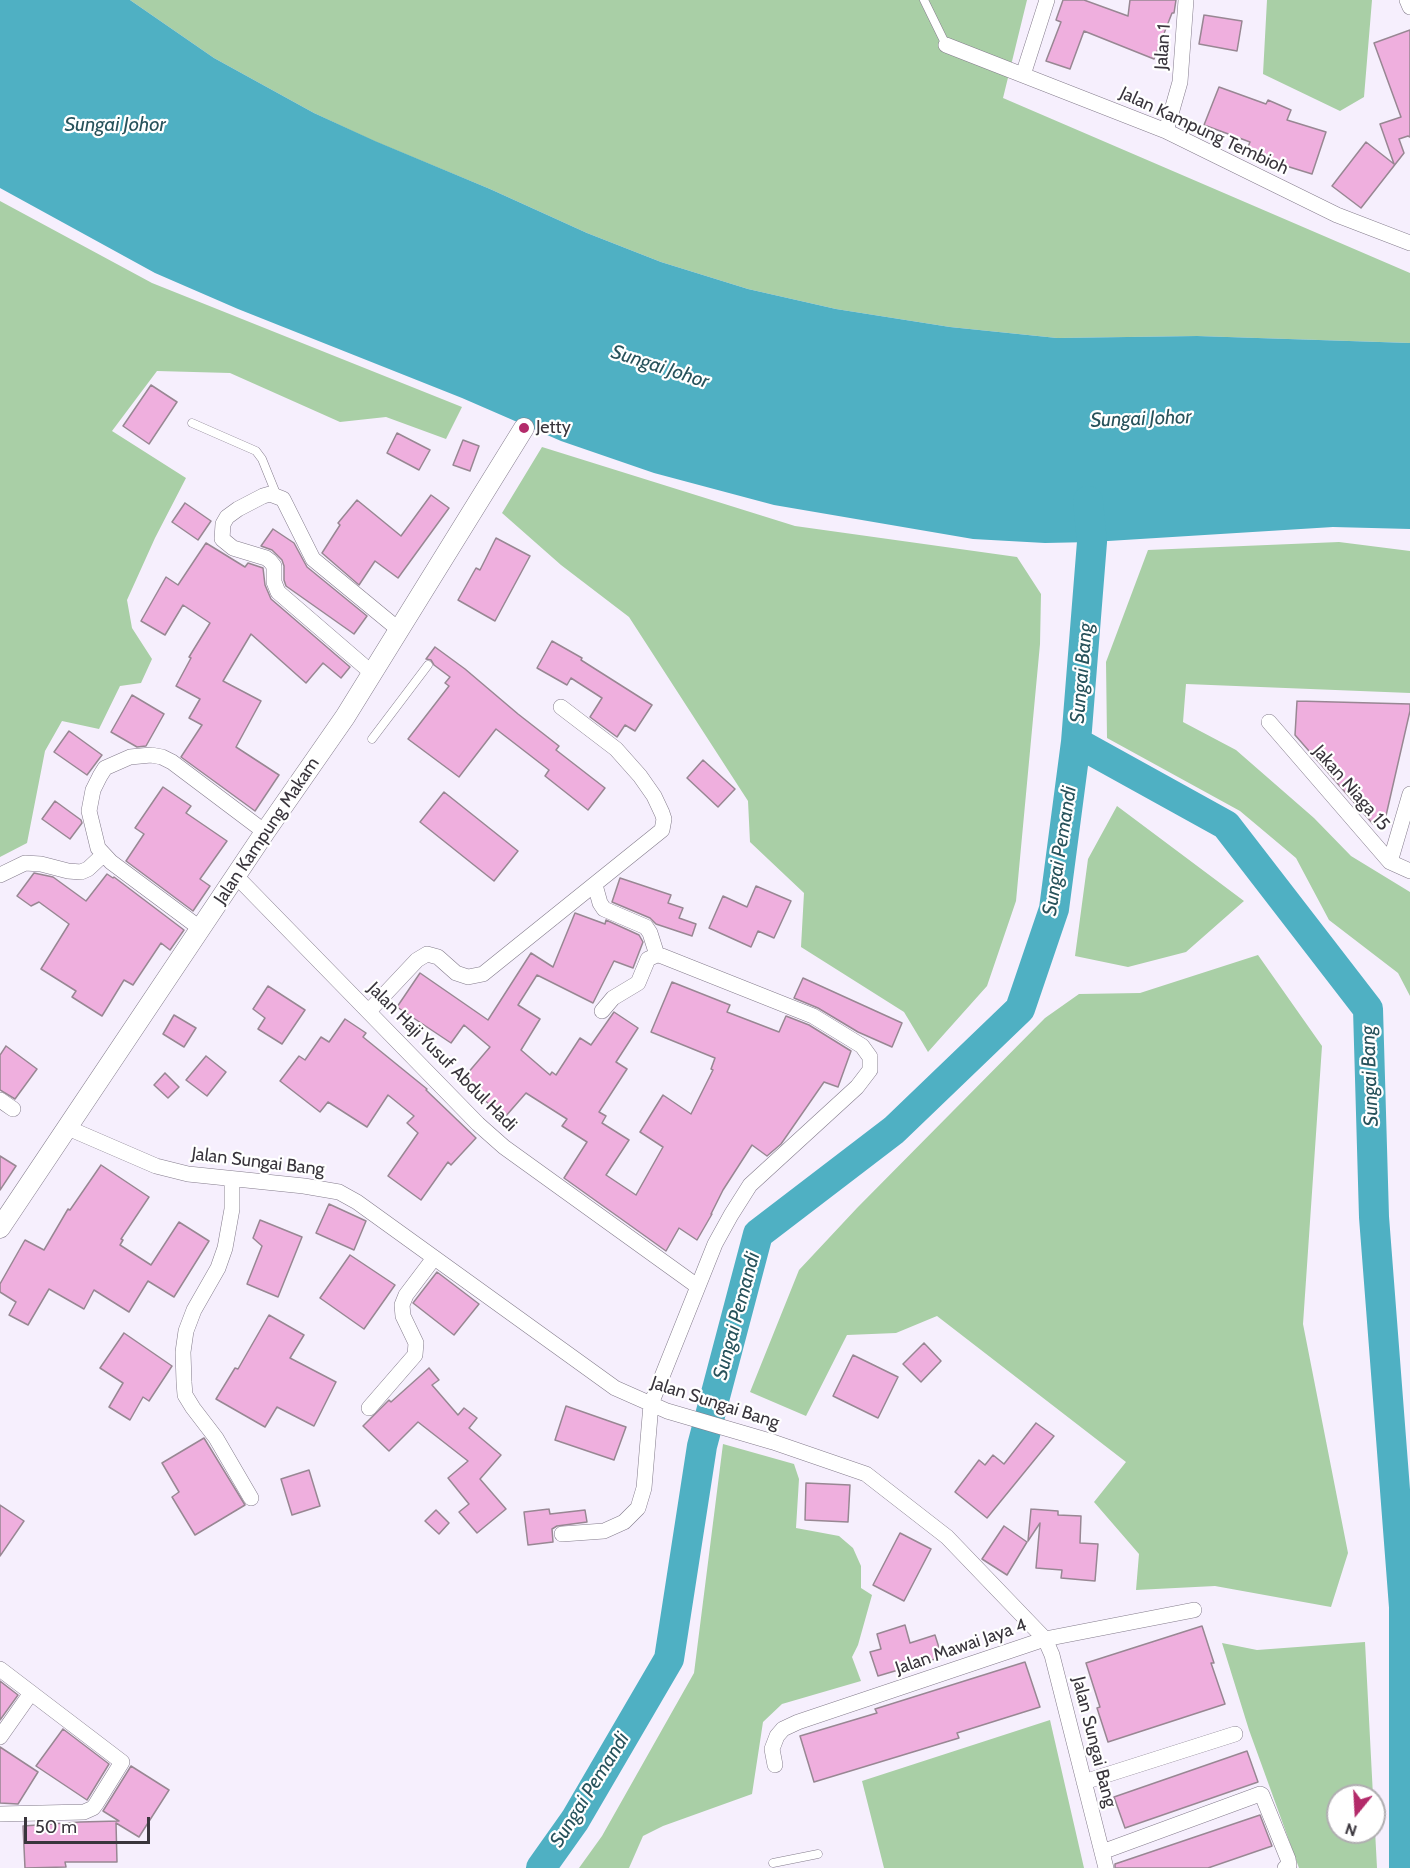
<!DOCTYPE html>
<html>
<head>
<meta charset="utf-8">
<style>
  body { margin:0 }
  #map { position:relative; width:1410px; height:1868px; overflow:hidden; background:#f6effd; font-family:Cabin,sans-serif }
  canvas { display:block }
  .north { position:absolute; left:1326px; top:1784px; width:60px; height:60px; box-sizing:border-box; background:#fff; border:2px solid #b0aeb1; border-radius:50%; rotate:198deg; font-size:16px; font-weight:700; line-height:24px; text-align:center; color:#39353c }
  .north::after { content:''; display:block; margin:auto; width:21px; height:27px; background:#b32b6a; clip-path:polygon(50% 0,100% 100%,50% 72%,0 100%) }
  .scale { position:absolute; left:24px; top:1817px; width:126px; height:27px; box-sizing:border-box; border:3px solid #39353c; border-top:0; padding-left:8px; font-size:18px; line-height:21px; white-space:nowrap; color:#39353c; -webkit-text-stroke:4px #fff; paint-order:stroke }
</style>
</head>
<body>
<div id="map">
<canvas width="1410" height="1868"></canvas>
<div class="north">N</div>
<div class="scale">50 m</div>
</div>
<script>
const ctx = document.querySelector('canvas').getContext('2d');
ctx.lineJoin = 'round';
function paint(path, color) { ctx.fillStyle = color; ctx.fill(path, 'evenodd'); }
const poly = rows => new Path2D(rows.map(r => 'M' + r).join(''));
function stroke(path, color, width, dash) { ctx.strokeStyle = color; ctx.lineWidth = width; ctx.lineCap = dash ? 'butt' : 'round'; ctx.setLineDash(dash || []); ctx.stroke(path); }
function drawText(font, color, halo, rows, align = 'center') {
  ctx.font = font + ' Cabin,sans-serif'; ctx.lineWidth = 4.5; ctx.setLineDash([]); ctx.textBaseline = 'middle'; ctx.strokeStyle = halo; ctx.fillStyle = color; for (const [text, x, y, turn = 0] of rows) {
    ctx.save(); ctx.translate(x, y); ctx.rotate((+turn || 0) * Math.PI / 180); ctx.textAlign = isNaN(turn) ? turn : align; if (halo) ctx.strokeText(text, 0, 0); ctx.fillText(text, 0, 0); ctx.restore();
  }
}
paint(poly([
  [130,0,1027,0,1003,98,1410,273,1410,343,1197,336,1057,338,950,327,836,309,748,289,661,262,587,233,490,189,374,141,314,113,214,58],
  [1267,0,1372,0,1364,97,1340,111,1263,74],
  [0,201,152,283,462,407,446,439,386,417,340,422,230,373,157,371,112,431,186,478,155,538,127,600,132,628,152,659,141,683,120,686,99,729,62,721,45,751,27,843,0,857],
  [542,447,795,526,1017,557,1041,594,1040,644,1016,901,987,986,928,1052,904,1012,801,947,804,893,750,842,748,801,629,617,561,565,502,513],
  [1339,542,1410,551,1410,693,1186,684,1183,722,1236,750,1314,818,1351,856,1410,892,1410,996,1398,973,1329,920,1296,858,1240,811,1107,738,1106,662,1148,550],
  [1117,806,1244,901,1186,952,1128,967,1075,956,1088,859],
  [1258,955,1322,1046,1303,1324,1348,1553,1331,1607,1215,1586,1136,1590,1139,1554,1094,1502,1126,1462,937,1316,896,1333,847,1335,806,1416,750,1392,799,1270,857,1208,1045,1018,1079,994,1140,993],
  [723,1444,794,1464,799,1479,796,1528,839,1536,853,1548,861,1566,861,1588,872,1595,858,1645,852,1657,861,1681,782,1704,763,1722,752,1794,663,1826,643,1836,629,1868,579,1868,602,1836,694,1673],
  [1365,1642,1373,1796,1338,1796,1338,1832,1374,1832,1374,1811,1377,1868,1299,1868,1249,1730,1222,1643,1257,1650],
  [1050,1720,1084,1868,884,1868,862,1781]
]), '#a9cfa6');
paint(poly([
  [0,0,130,0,214,58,314,113,375,141,490,189,587,233,661,262,748,289,836,309,950,327,1057,338,1197,336,1410,343,1410,529,1333,527,1092,542,1045,543,973,539,774,505,654,473,561,441,462,398,238,309,155,273,0,188]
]), '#4fb0c3');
stroke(poly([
  [1088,501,1092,542,1076,742,1226,825,1368,1009,1374,1217,1404,1607,1404,1868],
  [541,1868,575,1820,669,1659,702,1446,758,1234,894,1130,1020,1009,1054,909,1076,742]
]), '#4fb0c3', 30);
const building = poly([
  [1063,0,1084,0,1128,16,1130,0,1176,0,1174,13,1172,13,1154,59,1084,31,1070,69,1046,61,1061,22,1056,20,1063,0],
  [1204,15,1242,21,1237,51,1199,44,1204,15],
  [1410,30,1410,137,1408,136,1399,139,1404,153,1361,208,1332,186,1366,142,1394,164,1380,124,1401,117,1374,43,1410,30],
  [1219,87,1266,104,1268,100,1291,110,1287,120,1326,132,1312,174,1270,161,1270,162,1246,152,1250,142,1204,125,1219,87],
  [151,385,177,402,149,444,123,426,151,385],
  [397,433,430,450,419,470,387,453,397,433],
  [463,440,479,446,470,471,453,465,463,440],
  [431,495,449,508,398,578,375,561,359,585,322,553,340,525,338,523,357,500,401,536,431,495],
  [185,503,211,521,198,540,172,522,185,503],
  [273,529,294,543,307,567,367,616,354,634,286,586,284,580,284,566,282,560,272,550,261,546,273,529],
  [496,538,530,556,495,621,458,600,476,568,480,570,496,538],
  [206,543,245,567,248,563,263,568,265,585,271,599,350,667,341,678,323,663,306,683,251,634,223,681,261,701,236,747,279,775,255,811,181,757,202,725,189,718,200,699,176,686,191,658,189,657,210,623,183,605,165,635,141,621,166,577,178,585,206,543],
  [552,641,582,658,581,660,652,705,635,731,625,725,617,737,590,717,602,698,571,678,567,685,537,668,552,641],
  [435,647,465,669,518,714,559,746,556,750,605,788,588,810,545,776,549,770,496,729,459,777,408,739,449,686,445,683,450,677,434,665,431,660,426,659,435,647],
  [132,695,164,714,146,746,137,747,111,732,132,695],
  [1297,701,1410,704,1410,711,1385,820,1373,824,1295,735,1297,701],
  [69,731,102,755,87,775,54,752,69,731],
  [703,760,735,789,718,807,687,778,703,760],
  [163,787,191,806,186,813,227,841,200,879,210,886,193,911,126,861,144,834,135,828,163,787],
  [444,792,518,851,494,881,420,822,444,792],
  [55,801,81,820,82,823,70,839,42,819,55,801],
  [34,873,53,877,86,901,107,874,113,878,114,877,184,930,170,950,161,943,133,985,124,980,102,1016,72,997,76,991,41,969,69,924,39,902,31,906,17,896,34,873],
  [620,878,671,895,668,903,683,908,679,918,696,924,692,936,656,924,650,918,612,902,620,878],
  [756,886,791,901,774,938,758,931,751,947,709,928,723,896,747,907,756,886],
  [575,913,605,924,606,920,639,935,643,942,633,968,614,961,593,1003,537,975,518,1005,540,1019,521,1050,550,1075,552,1072,556,1075,580,1038,591,1045,614,1012,638,1028,616,1062,627,1069,599,1112,606,1116,602,1123,629,1140,606,1175,636,1195,663,1147,640,1132,663,1095,691,1114,713,1070,711,1069,715,1058,651,1032,672,982,730,1005,727,1012,779,1032,786,1016,809,1025,851,1051,838,1087,824,1082,781,1144,767,1156,752,1145,723,1190,711,1214,712,1214,697,1240,679,1228,666,1251,564,1178,587,1142,562,1126,567,1119,526,1093,505,1117,461,1081,490,1047,464,1025,451,1043,397,1007,420,973,488,1020,531,953,553,967,575,913],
  [803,978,902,1023,892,1047,858,1032,818,1008,794,998,803,978],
  [268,986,305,1010,282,1044,258,1029,265,1018,253,1009,268,986],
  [174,1015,196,1028,184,1047,163,1034,174,1015],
  [345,1019,366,1033,363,1037,427,1089,426,1090,476,1138,451,1165,448,1162,421,1200,388,1176,418,1133,407,1123,414,1116,388,1095,367,1127,328,1102,320,1112,280,1081,299,1056,305,1060,321,1037,329,1042,345,1019],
  [6,1046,37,1069,15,1099,0,1090,0,1055,6,1046],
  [206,1056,226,1072,207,1096,186,1080,206,1056],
  [165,1073,179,1087,168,1098,154,1085,165,1073],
  [0,1156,16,1166,0,1190,0,1156],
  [101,1165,149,1197,121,1239,123,1240,120,1245,151,1265,179,1222,209,1241,174,1297,148,1281,129,1312,94,1290,84,1309,49,1289,28,1325,9,1315,16,1302,0,1292,0,1284,25,1240,44,1250,68,1209,70,1210,101,1165],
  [329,1204,366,1221,354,1250,316,1233,329,1204],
  [260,1220,302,1237,278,1297,247,1284,262,1246,253,1238,260,1220],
  [350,1255,395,1285,364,1329,320,1298,350,1255],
  [437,1272,479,1304,454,1335,413,1303,437,1272],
  [269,1315,304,1335,290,1358,336,1382,314,1426,277,1407,265,1427,216,1399,235,1368,238,1369,269,1315],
  [124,1333,172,1366,149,1401,143,1397,130,1420,109,1407,123,1383,100,1368,124,1333],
  [924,1343,941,1361,921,1382,903,1364,924,1343],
  [853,1355,898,1377,878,1418,833,1396,853,1355],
  [429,1368,439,1380,432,1385,458,1415,464,1408,477,1418,469,1428,501,1455,480,1479,506,1509,477,1533,459,1512,469,1504,448,1478,468,1461,418,1422,389,1451,363,1426,389,1400,391,1402,429,1368],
  [566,1406,626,1427,614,1460,555,1440,566,1406],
  [1036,1423,1054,1436,987,1518,955,1492,979,1460,985,1465,993,1455,1004,1464,1036,1423],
  [204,1438,245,1505,195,1535,172,1497,179,1492,162,1463,204,1438],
  [309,1470,320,1506,292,1515,281,1479,309,1470],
  [806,1483,850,1485,848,1522,805,1520,806,1483],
  [0,1505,24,1521,0,1556,0,1505],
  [549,1509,550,1514,585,1510,587,1522,557,1526,552,1529,553,1542,528,1545,524,1512,549,1509],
  [1031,1509,1058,1511,1058,1515,1081,1516,1080,1543,1098,1544,1095,1581,1061,1578,1062,1570,1036,1568,1040,1523,1028,1541,1031,1509],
  [436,1510,449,1523,439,1534,425,1521,436,1510],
  [1004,1526,1027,1542,1007,1575,982,1559,1004,1526],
  [900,1533,931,1549,904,1601,873,1585,900,1533],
  [905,1625,910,1643,935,1635,942,1657,878,1676,870,1652,881,1649,877,1634,905,1625],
  [1202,1626,1214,1663,1211,1663,1225,1704,1108,1742,1097,1708,1100,1707,1086,1663,1202,1626],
  [1025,1662,1040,1707,957,1733,959,1738,814,1782,800,1736,877,1713,875,1709,1025,1662],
  [0,1681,18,1695,0,1720,0,1681],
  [63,1729,109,1764,87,1800,36,1766,63,1729],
  [0,1747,38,1772,18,1804,0,1803,0,1747],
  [1247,1751,1258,1782,1125,1828,1114,1797,1247,1751],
  [131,1766,169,1790,139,1837,116,1823,117,1862,65,1862,66,1867,25,1868,23,1826,80,1822,119,1821,103,1811,131,1766],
  [1260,1815,1272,1846,1208,1868,1115,1868,1115,1864,1260,1815]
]);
paint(building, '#efafde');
stroke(building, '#988793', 1.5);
const service = poly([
  [924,0,946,45],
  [192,423,256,451,262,459,277,496],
  [372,739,428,665],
  [773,1863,818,1854]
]);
const minor = poly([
  [1407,0,1410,7],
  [946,45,1166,131,1337,215,1410,243],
  [1023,75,1047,0],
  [1166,131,1180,82,1186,0],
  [372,673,278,592,274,582,274,566,270,561,266,558,233,548,222,539,223,524,227,517,238,509,263,496,270,494,283,499,313,559,398,629],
  [1269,722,1390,862,1410,871],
  [1390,862,1410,794],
  [0,875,25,863,41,864,68,871,81,872,88,869,103,855],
  [236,876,478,1124,504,1147,697,1286],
  [595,885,600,903,604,909,646,927,650,933,657,955],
  [201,929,111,862,98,848,89,811,93,790,100,776,105,768,130,757,151,755,162,757,172,762,265,832],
  [369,1011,417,960,427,954,438,957,456,973,468,977,483,974,662,830,664,819,662,813,654,796,640,776,616,749,561,707],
  [0,1100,13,1109],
  [68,1128,156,1166,188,1174,304,1186,339,1192,357,1202,615,1388,667,1411,773,1442,866,1474,947,1537,1045,1639,1052,1655,1106,1868],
  [232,1179,232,1209,225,1248,218,1268,194,1310,186,1331,183,1352,184,1382,185,1395,193,1408,216,1438,251,1498],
  [369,1408,415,1355,416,1343,403,1316,402,1305,406,1295,434,1258],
  [562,1534,604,1531,624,1522,638,1508,644,1488,651,1404,715,1244,731,1215,750,1185,857,1087,870,1070,870,1057,862,1046,813,1016,662,956,657,955,648,959,638,983,613,998,602,1011],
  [0,1669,122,1762,96,1804,93,1808,84,1812,0,1814],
  [0,1737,31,1693],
  [775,1765,772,1749,777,1736,783,1729,798,1722,1045,1639,1194,1610],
  [1084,1782,1235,1734],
  [1102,1852,1260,1794,1262,1795,1288,1859,1289,1865,1285,1868]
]);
const tertiary = poly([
  [0,1228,265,832,345,717,524,428]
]);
stroke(service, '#847c8c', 9);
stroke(minor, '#847c8c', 16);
stroke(tertiary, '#847c8c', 21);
stroke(service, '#fff', 8);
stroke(minor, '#fff', 15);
stroke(tertiary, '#fff', 20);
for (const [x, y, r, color] of [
  [524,428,6,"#b32b6a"]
]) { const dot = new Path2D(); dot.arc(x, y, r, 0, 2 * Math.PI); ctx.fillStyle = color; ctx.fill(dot); stroke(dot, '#fff', 2); }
drawText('18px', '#39353c', '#fff', [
  ["Jalan 1",1163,47,-86],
  ["Jalan Kampung Tembioh",1204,131,25],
  ["Jakan Niaga 15",1351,788,49],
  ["Jalan Kampung Makam",267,831,-56],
  ["Jalan Haji Yusuf Abdul Hadi",442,1057,45],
  ["Jalan Sungai Bang",258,1162,7],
  ["Jalan Sungai Bang",715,1403,18],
  ["Jalan Mawai Jaya 4",961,1647,-19],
  ["Jalan Sungai Bang",1094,1742,76]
]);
drawText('18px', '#39353c', '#fff', [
  ["Jetty",536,428]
], 'left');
drawText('italic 20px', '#27525b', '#fff', [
  ["Sungai Johor",115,125],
  ["Sungai Johor",660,367,18],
  ["Sungai Johor",1141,419,-2],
  ["Sungai Bang",1082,673,-85],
  ["Sungai Pemandi",1060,851,-81],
  ["Sungai Bang",1370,1076,-92],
  ["Sungai Pemandi",737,1316,-75],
  ["Sungai Pemandi",590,1790,-58]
]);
</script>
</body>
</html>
